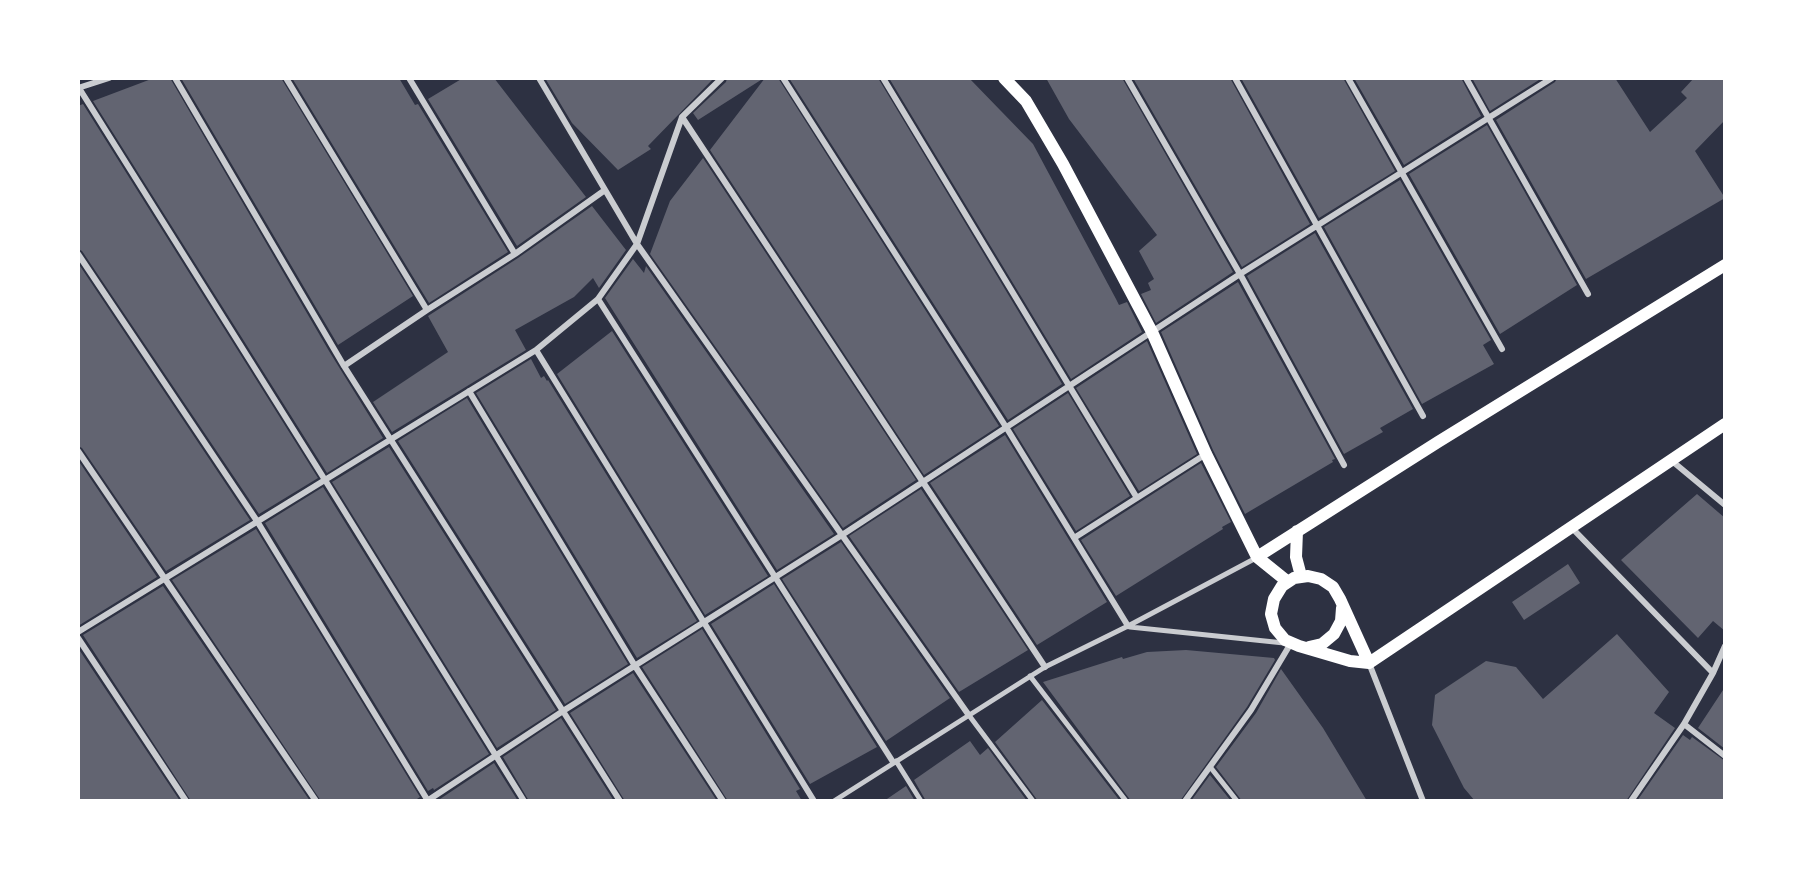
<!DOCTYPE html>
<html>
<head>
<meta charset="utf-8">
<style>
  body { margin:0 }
  #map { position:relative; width:1803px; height:879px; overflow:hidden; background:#2d3142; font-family:"Alegreya Sans",sans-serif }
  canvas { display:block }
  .frame { position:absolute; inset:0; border:80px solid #fff; pointer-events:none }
</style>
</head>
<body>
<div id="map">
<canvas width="1803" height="879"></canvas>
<div class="frame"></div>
</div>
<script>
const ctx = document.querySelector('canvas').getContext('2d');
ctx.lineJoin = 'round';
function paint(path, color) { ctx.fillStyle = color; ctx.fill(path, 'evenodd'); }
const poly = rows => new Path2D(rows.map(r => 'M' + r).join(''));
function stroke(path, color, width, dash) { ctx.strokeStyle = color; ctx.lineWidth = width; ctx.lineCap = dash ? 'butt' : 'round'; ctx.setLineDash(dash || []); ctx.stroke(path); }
paint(poly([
  [154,78,170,78,329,351,383,438,327,473,93,101],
  [181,78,281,78,413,296,338,345],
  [292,78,399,78,415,105,418,104,508,252,429,303],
  [463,78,494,78,586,197,517,246,428,99],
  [545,78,714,78,648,146,651,149,618,170,572,123],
  [727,78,764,78,698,120,693,113,726,82],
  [765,78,778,78,999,426,924,475,710,150],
  [789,78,878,78,1062,384,1008,420],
  [889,78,969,78,1033,144,1116,299,1119,305,1127,302,1142,332,1071,379],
  [1046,78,1122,78,1233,272,1156,323,1141,294,1151,290,1148,283,1154,279,1139,251,1157,235,1069,119],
  [1133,78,1230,78,1310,224,1242,267],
  [1241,78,1343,78,1395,171,1319,218],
  [1354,78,1461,78,1481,116,1404,165],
  [1472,78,1542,78,1490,111],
  [1557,78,1615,78,1650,132,1687,98,1681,92,1694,78,1725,78,1725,120,1695,151,1725,198,1586,279,1496,120,1555,82],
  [83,104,318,478,259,514,82,251,78,249,78,106],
  [1487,125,1577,285,1500,334,1409,174],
  [703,158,916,480,843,528,650,254,670,201],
  [1400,180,1491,340,1483,345,1494,364,1422,404,1324,227],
  [592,206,626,250,599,288,593,278,574,297,515,330,526,350,392,432,373,402,448,352,428,316,518,258],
  [1315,233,1413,409,1380,428,1383,432,1344,454,1247,276],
  [633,259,644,273,646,266,834,534,777,570,605,298],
  [78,263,250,520,166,571,82,448,78,446],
  [1238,282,1335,459,1332,460,1333,462,1245,514,1213,450,1161,332],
  [612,331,768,576,705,615,557,374],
  [1147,341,1197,454,1139,491,1076,388],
  [531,359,541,378,544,376,547,381,548,380,697,621,637,658,476,393],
  [1068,393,1130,496,1076,531,1013,429],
  [467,398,628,664,565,704,398,441],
  [1005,435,1107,602,1037,645,930,483],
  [389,447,556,710,497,748,332,482],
  [78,460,157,577,78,626],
  [1201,463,1231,522,1222,527,1223,529,1116,596,1081,540],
  [323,487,489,754,434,790,433,788,428,791,265,523],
  [921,489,1028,650,959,692,849,536],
  [1697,494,1725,518,1725,631,1713,621,1698,638,1621,560],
  [256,529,420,797,414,801,321,801,172,580],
  [841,542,950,698,886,741,782,579],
  [1568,564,1580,583,1524,620,1512,602],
  [774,584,877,747,810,784,711,624],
  [163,586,310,801,191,801,83,635],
  [702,629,800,789,796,791,802,801,728,801,642,667],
  [1617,634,1669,692,1654,713,1675,728,1626,801,1475,801,1464,788,1432,725,1435,695,1486,661,1516,667,1543,699],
  [78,648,180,801,78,801],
  [1186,650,1274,658,1275,660,1247,707,1180,801,1131,801,1043,682,1122,657,1123,659,1147,652],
  [1281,669,1323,728,1367,801,1242,801,1216,767,1256,713],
  [633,673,717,801,625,801,570,713],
  [1725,687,1725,749,1698,728],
  [1042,700,1120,801,1038,801,995,742],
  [561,718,614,801,529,801,503,757],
  [1683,735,1690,740,1692,737,1725,761,1725,801,1637,801],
  [970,741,980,755,988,748,1027,801,926,801,914,780],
  [494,763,518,801,441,801,440,799],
  [1210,775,1231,801,1191,801],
  [906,786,915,801,884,801]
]), '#626471');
stroke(poly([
  [1130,627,1284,643],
  [1030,676,1126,801],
  [968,714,1033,801],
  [896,761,921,801],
  [1211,768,1237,801],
  [834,801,1045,667,1128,626,1256,558]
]), '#caccd0', 5);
stroke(poly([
  [175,78,344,366,620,801],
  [286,78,427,310],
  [409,78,515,254],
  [539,78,637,244,968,714],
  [783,78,1006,427,1128,626],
  [883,78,1137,498],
  [1127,78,1240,274,1344,465],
  [1235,78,1423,416],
  [1348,78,1502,349],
  [1466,78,1588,294],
  [78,88,109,78],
  [79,88,325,480,524,801],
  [682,117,1045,667],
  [78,254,257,521,428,801],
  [598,299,893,762],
  [536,350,814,801],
  [344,366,427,310,515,254,605,190],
  [469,391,635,666,723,801],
  [78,451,316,801],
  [1672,461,1725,505],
  [1571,527,1713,673,1684,724,1631,801],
  [1074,538,1206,454],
  [78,632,536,350,598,299,637,244,682,117,722,78],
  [78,638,186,801],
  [1369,663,1423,801],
  [1713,673,1725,646],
  [1684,724,1725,756],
  [427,801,563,711,842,535,1240,274,1552,78],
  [1185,801,1251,710,1291,643]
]), '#caccd0', 6);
stroke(poly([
  [1004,78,1026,101,1063,164,1152,332,1206,454,1257,557,1288,582],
  [1297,531,1296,557,1301,576],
  [1257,557,1438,442,1725,265],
  [1309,647,1322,644,1334,634,1341,621,1342,608],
  [1369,663,1340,599,1333,587,1321,579,1308,576,1294,578,1282,586,1274,599,1271,614,1275,628,1285,640,1299,646,1350,661,1369,663,1725,424]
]), '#fff', 12);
</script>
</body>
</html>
